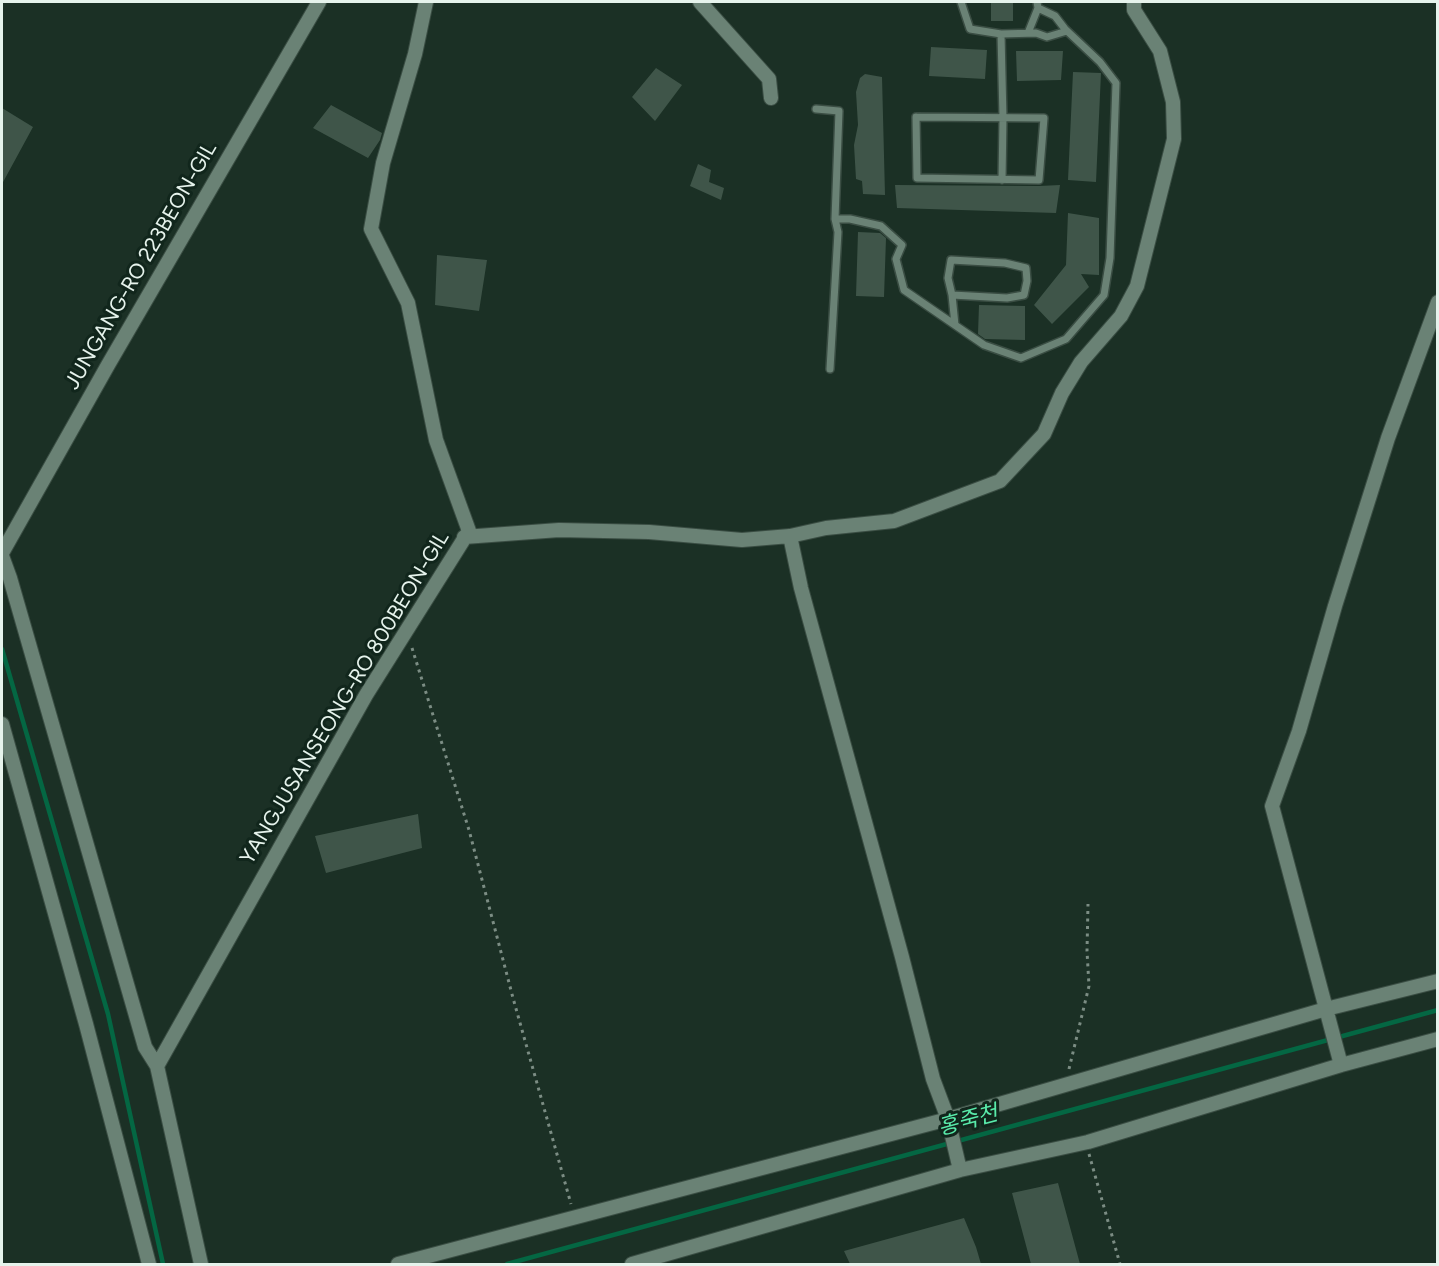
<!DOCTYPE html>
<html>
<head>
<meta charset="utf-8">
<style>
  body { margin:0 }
  #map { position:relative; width:1439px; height:1266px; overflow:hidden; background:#1b3025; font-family:Figtree,sans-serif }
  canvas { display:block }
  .frame { position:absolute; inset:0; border:3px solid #e6f3ec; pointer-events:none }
</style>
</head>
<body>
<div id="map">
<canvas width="1439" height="1266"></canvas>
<div class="frame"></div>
</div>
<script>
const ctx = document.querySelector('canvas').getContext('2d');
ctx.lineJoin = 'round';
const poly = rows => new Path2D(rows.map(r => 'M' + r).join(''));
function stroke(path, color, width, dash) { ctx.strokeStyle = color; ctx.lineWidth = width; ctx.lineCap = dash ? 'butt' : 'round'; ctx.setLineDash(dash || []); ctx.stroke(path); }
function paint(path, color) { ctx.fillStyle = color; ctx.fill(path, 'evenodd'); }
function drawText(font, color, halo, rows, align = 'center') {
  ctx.font = font + ' Figtree,"Noto Sans KR",sans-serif'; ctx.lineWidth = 6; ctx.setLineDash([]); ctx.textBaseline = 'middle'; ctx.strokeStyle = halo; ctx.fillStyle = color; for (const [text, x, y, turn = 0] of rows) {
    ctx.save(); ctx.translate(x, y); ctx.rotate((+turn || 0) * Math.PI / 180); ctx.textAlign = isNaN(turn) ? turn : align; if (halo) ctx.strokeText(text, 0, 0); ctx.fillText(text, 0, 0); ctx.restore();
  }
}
stroke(poly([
  [2,649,108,1014,163,1264],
  [507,1264,1438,1010]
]), '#046743', 4.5);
paint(poly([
  [991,2,1013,2,1013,21,991,21],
  [931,47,987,50,985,79,929,76],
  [1016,51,1063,51,1061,80,1017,81],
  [656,68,682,85,655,121,632,97],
  [1073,72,1101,73,1096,182,1068,180],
  [865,74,882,77,885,195,863,194,862,181,856,179,854,145,858,125,856,92,860,78],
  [331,105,382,133,380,140,368,158,313,128],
  [2,108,33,127,2,184],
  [698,164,711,170,709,182,724,188,721,200,690,186],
  [895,185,1039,186,1060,185,1056,213,897,208],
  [1068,213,1099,218,1099,275,1081,274,1089,287,1052,324,1034,305,1066,265],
  [858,232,880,233,886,238,884,297,856,296],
  [437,255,487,260,479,311,435,305],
  [979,305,1025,306,1025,340,985,339,978,334],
  [418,814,422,848,326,873,315,836],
  [1058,1183,1080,1264,1031,1264,1012,1193],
  [964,1218,976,1247,981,1264,850,1264,844,1251]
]), '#3f5549');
const service = poly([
  [961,2,970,29,1001,34,1036,33,1047,37,1067,31],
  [1028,33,1038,8],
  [1001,34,1003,118,1002,180],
  [816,109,839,111,835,219,838,232,830,369],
  [916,117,1044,118,1039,180,917,178,916,117],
  [835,219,850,219,881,226,902,245,896,259,904,290,984,345,1021,358,1066,339,1104,295,1110,258,1116,83,1100,62,1065,29,1055,16,1038,8,1037,2],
  [952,295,1007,298,1024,295,1027,281,1026,268,1005,263,951,260,948,278,952,295,955,325]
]);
const minor = poly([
  [700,2,769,79,771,98],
  [790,536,801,588,902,957,933,1079,948,1119,960,1170],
  [464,537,559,530,649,532,742,540,790,536,826,528,894,521,1000,481,1044,434,1062,393,1081,362,1121,316,1137,286,1174,139,1173,102,1160,51,1134,10,1134,2],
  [2,553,108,365,319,2],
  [2,556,10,578,145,1047,157,1066],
  [2,724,86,1024,149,1264],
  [1341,1065,1272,806,1299,731,1335,606,1388,438,1438,302],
  [201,1264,157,1066,366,695,469,531,436,440,408,303,371,229,383,163,415,54,426,2],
  [398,1264,948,1119,1326,1009,1438,981],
  [632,1264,960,1170,1088,1142,1341,1065,1438,1039]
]);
stroke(service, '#3a4d43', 10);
stroke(minor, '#3a4d43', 16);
stroke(poly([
  [412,648,469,830,513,998,571,1204],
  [1069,1069,1089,986,1087,951,1088,904],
  [1089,1154,1120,1264]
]), '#7c8d84', 3, [3, 4.5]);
stroke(service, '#6a8275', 7);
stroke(minor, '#6a8275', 14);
drawText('21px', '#e6f3ec', '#11261c', [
  ["JUNGANG-RO 223BEON-GIL",141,266,-60],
  ["YANGJUSANSEONG-RO 800BEON-GIL",345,698,-59]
]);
drawText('italic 22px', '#59eaaa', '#11261c', [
  ["홍죽천",968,1121,-15]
]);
</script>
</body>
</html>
